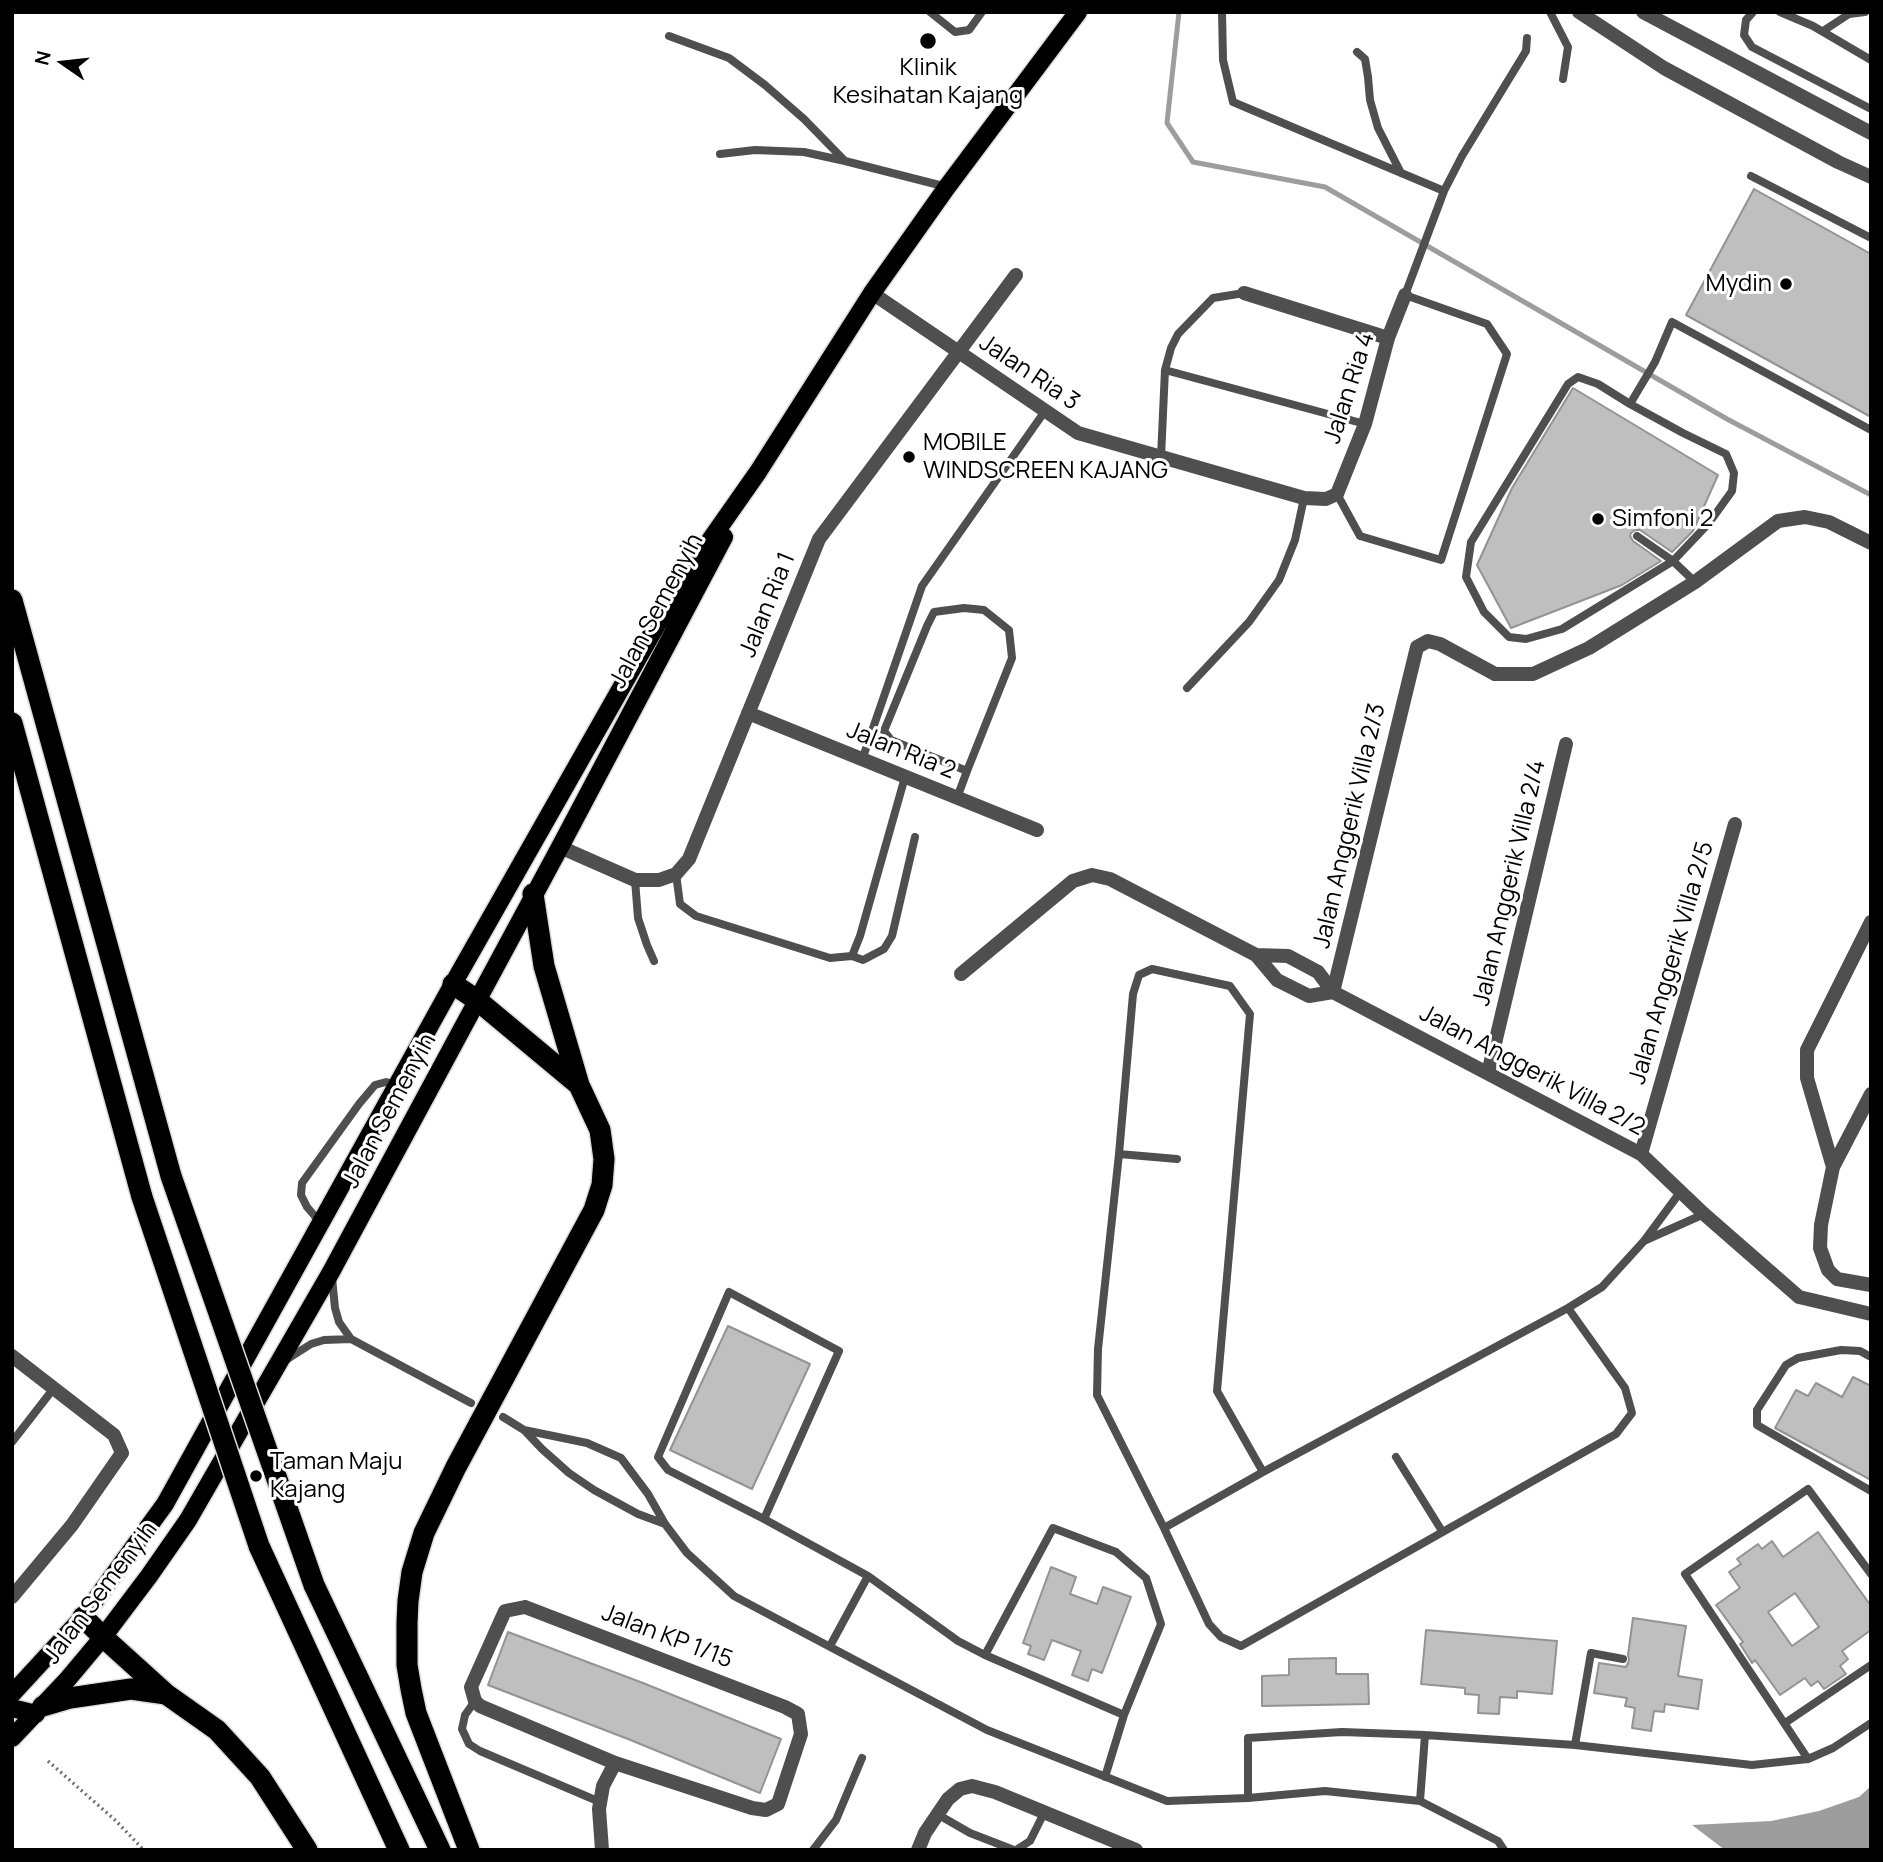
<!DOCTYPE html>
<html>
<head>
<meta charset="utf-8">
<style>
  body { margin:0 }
  #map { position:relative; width:1883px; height:1862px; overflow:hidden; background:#fff; font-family:Manrope,sans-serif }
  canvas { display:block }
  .frame { position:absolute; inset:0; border:14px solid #000; pointer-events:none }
  .north { position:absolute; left:28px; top:28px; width:70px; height:70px; -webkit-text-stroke:5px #fff; paint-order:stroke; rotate:284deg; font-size:19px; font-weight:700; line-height:28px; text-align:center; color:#000 }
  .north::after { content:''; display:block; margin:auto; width:24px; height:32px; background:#000; clip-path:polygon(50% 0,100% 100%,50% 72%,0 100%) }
</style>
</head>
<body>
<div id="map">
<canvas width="1883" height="1862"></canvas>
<div class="frame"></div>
<div class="north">N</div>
</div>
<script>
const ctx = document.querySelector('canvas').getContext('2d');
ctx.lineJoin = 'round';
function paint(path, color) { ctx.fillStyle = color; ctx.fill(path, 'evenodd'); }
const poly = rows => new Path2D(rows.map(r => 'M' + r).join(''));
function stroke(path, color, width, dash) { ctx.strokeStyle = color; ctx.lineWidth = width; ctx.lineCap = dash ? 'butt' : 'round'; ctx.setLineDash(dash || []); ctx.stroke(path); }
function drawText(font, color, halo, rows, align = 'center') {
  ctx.font = font + ' Manrope,sans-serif'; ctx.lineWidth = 6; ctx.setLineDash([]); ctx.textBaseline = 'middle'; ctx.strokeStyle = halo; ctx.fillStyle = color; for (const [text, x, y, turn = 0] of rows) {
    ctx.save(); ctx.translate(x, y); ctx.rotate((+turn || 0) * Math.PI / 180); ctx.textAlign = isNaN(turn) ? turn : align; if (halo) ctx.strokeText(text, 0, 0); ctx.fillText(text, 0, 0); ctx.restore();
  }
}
paint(poly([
  [1871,1786,1871,1850,1725,1850,1692,1825,1771,1821,1819,1811,1859,1797]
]), '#9d9d9d');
stroke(poly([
  [1179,12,1167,123,1193,162,1325,187,1727,419,1871,495]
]), '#9d9d9d', 5);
const building = poly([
  [1754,189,1871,254,1871,417,1686,315,1754,189],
  [1573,388,1718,475,1693,531,1672,552,1640,530,1635,530,1631,533,1630,536,1633,541,1661,561,1622,585,1511,628,1477,565,1512,488,1573,388],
  [728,1326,810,1364,752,1489,670,1450,728,1326],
  [1853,1377,1871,1386,1871,1480,1775,1428,1796,1390,1808,1396,1816,1383,1842,1397,1853,1377],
  [1818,1532,1871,1606,1871,1630,1842,1651,1848,1659,1840,1666,1846,1674,1824,1689,1818,1681,1811,1686,1805,1678,1780,1695,1755,1660,1752,1663,1740,1644,1743,1642,1716,1605,1740,1588,1729,1572,1741,1564,1737,1559,1758,1544,1762,1549,1772,1541,1783,1557,1818,1532],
  [1795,1593,1819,1627,1792,1646,1768,1612,1795,1593],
  [1051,1567,1076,1577,1070,1594,1097,1604,1103,1587,1131,1597,1102,1673,1092,1669,1088,1681,1072,1675,1081,1651,1052,1640,1044,1660,1028,1654,1031,1646,1023,1643,1051,1567],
  [1633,1618,1686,1626,1678,1676,1702,1680,1698,1709,1665,1704,1664,1712,1654,1711,1651,1731,1632,1728,1635,1708,1625,1706,1627,1698,1594,1693,1599,1663,1626,1667,1628,1663,1629,1660,1628,1655,1633,1618],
  [1426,1630,1557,1641,1552,1694,1517,1691,1517,1698,1500,1697,1499,1714,1478,1713,1479,1695,1465,1694,1465,1688,1421,1684,1426,1630],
  [508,1632,643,1683,781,1739,760,1793,628,1739,488,1685,508,1632],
  [1336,1658,1336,1674,1368,1674,1369,1704,1262,1706,1262,1676,1289,1675,1289,1659,1336,1658]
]);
paint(building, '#bfbfbf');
stroke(building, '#939393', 2);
const primary = poly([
  [12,1694,83,1617,165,1504,453,984,683,579,758,472,872,293,947,187,1078,12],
  [12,1708,36,1714],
  [12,1738,67,1680,103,1637,149,1576,188,1520,331,1272,560,847,724,537]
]);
const motorway = poly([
  [12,600,171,1176],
  [12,723,142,1197],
  [453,984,477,1000,579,1085],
  [259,1546,399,1850],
  [314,1585,440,1850],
  [83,1617,103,1637,166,1694,217,1730,260,1777,307,1850],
  [43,1706,70,1698,131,1689,166,1694],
  [469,1850,416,1713,411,1689,407,1665,407,1623,408,1601,412,1572,424,1533,456,1467,594,1210,602,1185,604,1159,600,1130,579,1085,544,966,533,894]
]);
stroke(primary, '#dbdbdb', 21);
stroke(motorway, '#dbdbdb', 24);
stroke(poly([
  [48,1761,115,1820,141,1847,142,1850]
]), '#717171', 3.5, [2, 3.5]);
stroke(poly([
  [930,12,955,32,969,30,982,12],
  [1222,12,1223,60,1233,102,1444,191],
  [1550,12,1568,47,1563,79],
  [1753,12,1746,20,1744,35,1752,47,1871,109],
  [1780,12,1813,26,1871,60],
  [1823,31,1849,14,1865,12],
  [669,36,729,58,765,85,804,119,845,161,947,187],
  [1357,52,1365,59,1368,77,1370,100,1378,128,1401,173],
  [720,154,755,150,804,152,845,161],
  [1751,176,1871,238],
  [1165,370,1365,424],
  [1630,404,1598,384,1578,377,1568,384,1471,542,1466,577,1484,612,1509,637,1526,639,1562,629,1673,561,1709,523,1732,491,1734,473,1726,454,1683,433,1630,404,1655,362,1672,322,1871,430],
  [1161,457,1165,370,1171,348,1178,334,1213,298,1244,293],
  [1337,494,1360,536,1441,560,1507,354,1487,324,1405,295,1444,191,1462,156,1526,51,1527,38],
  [1637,536,1673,561,1695,582],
  [1187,688,1249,622,1279,580,1295,540,1304,498],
  [862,760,922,586,1045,411],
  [957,798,967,771,1012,658,1009,630,984,610,964,608,934,612,927,626,884,731,891,740,967,771],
  [676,874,680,904,696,916,830,958,852,956,860,936,905,777],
  [635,880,638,918,647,945,654,961],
  [852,956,863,960,884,949,892,936,915,837],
  [1119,1154,1177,1159],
  [320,1222,307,1207,301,1195,302,1183,359,1104,375,1085,386,1082,396,1085],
  [1646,1240,1704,1214],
  [332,1278,335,1308,339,1322,351,1339,471,1403],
  [1871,1357,1860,1351,1841,1350,1798,1358,1786,1365,1757,1410,1757,1425,1871,1491],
  [286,1360,311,1344,324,1340,351,1339],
  [503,1417,524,1430,542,1449,569,1473,594,1490,638,1514,665,1524],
  [524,1430,587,1443,621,1458,648,1494,665,1524,687,1553,734,1596,987,1730,1167,1801,1248,1798,1325,1791,1420,1801,1498,1841,1504,1850],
  [12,1442,54,1388],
  [1396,1457,1442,1531],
  [1263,1472,1217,1391,1250,1014,1230,986,1152,969,1139,975,1133,994,1119,1154,1098,1349,1097,1395,1164,1528,1209,1624,1221,1637,1241,1646,1616,1434,1632,1413,1625,1388,1568,1308],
  [764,1519,668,1470,658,1457,729,1292,839,1351,764,1519,868,1576,830,1646],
  [1164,1528,1263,1472,1568,1308,1602,1287,1644,1241,1681,1191],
  [868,1576,958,1641,985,1655,1124,1715,1161,1624,1146,1578,1116,1552,1053,1528,985,1655],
  [475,1701,465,1715,462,1729,469,1744,480,1751,600,1802],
  [1785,1723,1871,1665],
  [1575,1745,1591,1653,1623,1659],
  [1808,1759,1685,1574,1808,1489,1871,1574],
  [1105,1777,1124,1715],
  [1248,1798,1248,1738,1342,1732,1425,1735,1575,1745,1752,1765,1808,1759,1833,1748,1871,1723],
  [1420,1801,1425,1735],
  [937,1814,970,1833,1014,1850],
  [813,1850,836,1820,862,1758],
  [1016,1850,1030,1841,1045,1811]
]), '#4f4f4f', 8);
stroke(poly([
  [872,293,1078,433,1304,498,1326,499,1337,494,1365,424,1388,338,1405,295],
  [1244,293,1388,338],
  [748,713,1037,830],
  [560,847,635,880,659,880,676,874,689,859,819,539,1016,275],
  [1871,922,1807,1050,1807,1078,1833,1167,1821,1225,1820,1248,1828,1270,1837,1279,1871,1285],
  [1256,955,1288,956,1318,972,1333,992,1641,1154,1704,1214,1799,1297,1871,1314],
  [961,974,1073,881,1092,875,1110,879,1256,955,1277,980,1309,996,1333,992],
  [1333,992,1417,647,1428,641,1440,644,1495,674,1533,674,1589,648,1695,582,1778,521,1805,517,1829,522,1871,543],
  [1488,1073,1566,744],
  [1641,1154,1735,824],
  [1833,1167,1871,1094],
  [12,1356,114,1435,122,1453,72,1525,12,1597],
  [525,1607,785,1707,798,1714,801,1734,778,1804,766,1810,752,1808,615,1763,480,1706,475,1701,471,1687,505,1611,525,1607],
  [602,1850,599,1809,603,1786,615,1763],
  [918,1850,925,1833,948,1799,960,1789,972,1786,995,1792,1136,1850]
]), '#4f4f4f', 14);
stroke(poly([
  [1579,12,1664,68,1838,162,1871,177],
  [1643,12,1871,133]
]), '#4f4f4f', 14);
stroke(primary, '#000', 18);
stroke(motorway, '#000', 21);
const motorwayBridge = poly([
  [171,1176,314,1585],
  [142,1197,259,1546]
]);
stroke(motorwayBridge, '#dbdbdb', 24, []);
stroke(motorwayBridge, '#000', 21);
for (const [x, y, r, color] of [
  [928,41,9,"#000"],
  [1786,284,7,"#000"],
  [909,457,7,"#000"],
  [1598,519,7,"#000"],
  [256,1476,7,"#000"]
]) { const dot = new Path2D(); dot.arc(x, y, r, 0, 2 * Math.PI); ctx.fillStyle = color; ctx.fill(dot); stroke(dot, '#fff', 2.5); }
drawText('24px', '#000', '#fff', [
  ["Klinik",928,68,"center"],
  ["Kesihatan Kajang",928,96,"center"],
  ["Mydin",1772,284,"right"],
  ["MOBILE",923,443],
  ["WINDSCREEN KAJANG",923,471],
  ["Simfoni 2",1612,519],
  ["Taman Maju",270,1462],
  ["Kajang",270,1490]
], 'left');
drawText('24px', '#000', '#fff', [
  ["Jalan Ria 3",1029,373,34],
  ["Jalan Ria 4",1350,388,-72],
  ["Jalan Ria 1",768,605,-68],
  ["Jalan Semenyih",657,611,-62],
  ["Jalan Ria 2",901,751,22],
  ["Jalan Anggerik Villa 2/3",1350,826,-77],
  ["Jalan Anggerik Villa 2/4",1510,883,-77],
  ["Jalan Anggerik Villa 2/5",1672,963,-74],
  ["Jalan Anggerik Villa 2/2",1532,1071,28],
  ["Jalan Semenyih",390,1111,-62],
  ["Jalan Semenyih",101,1593,-53],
  ["Jalan KP 1/15",667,1637,21]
]);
</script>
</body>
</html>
